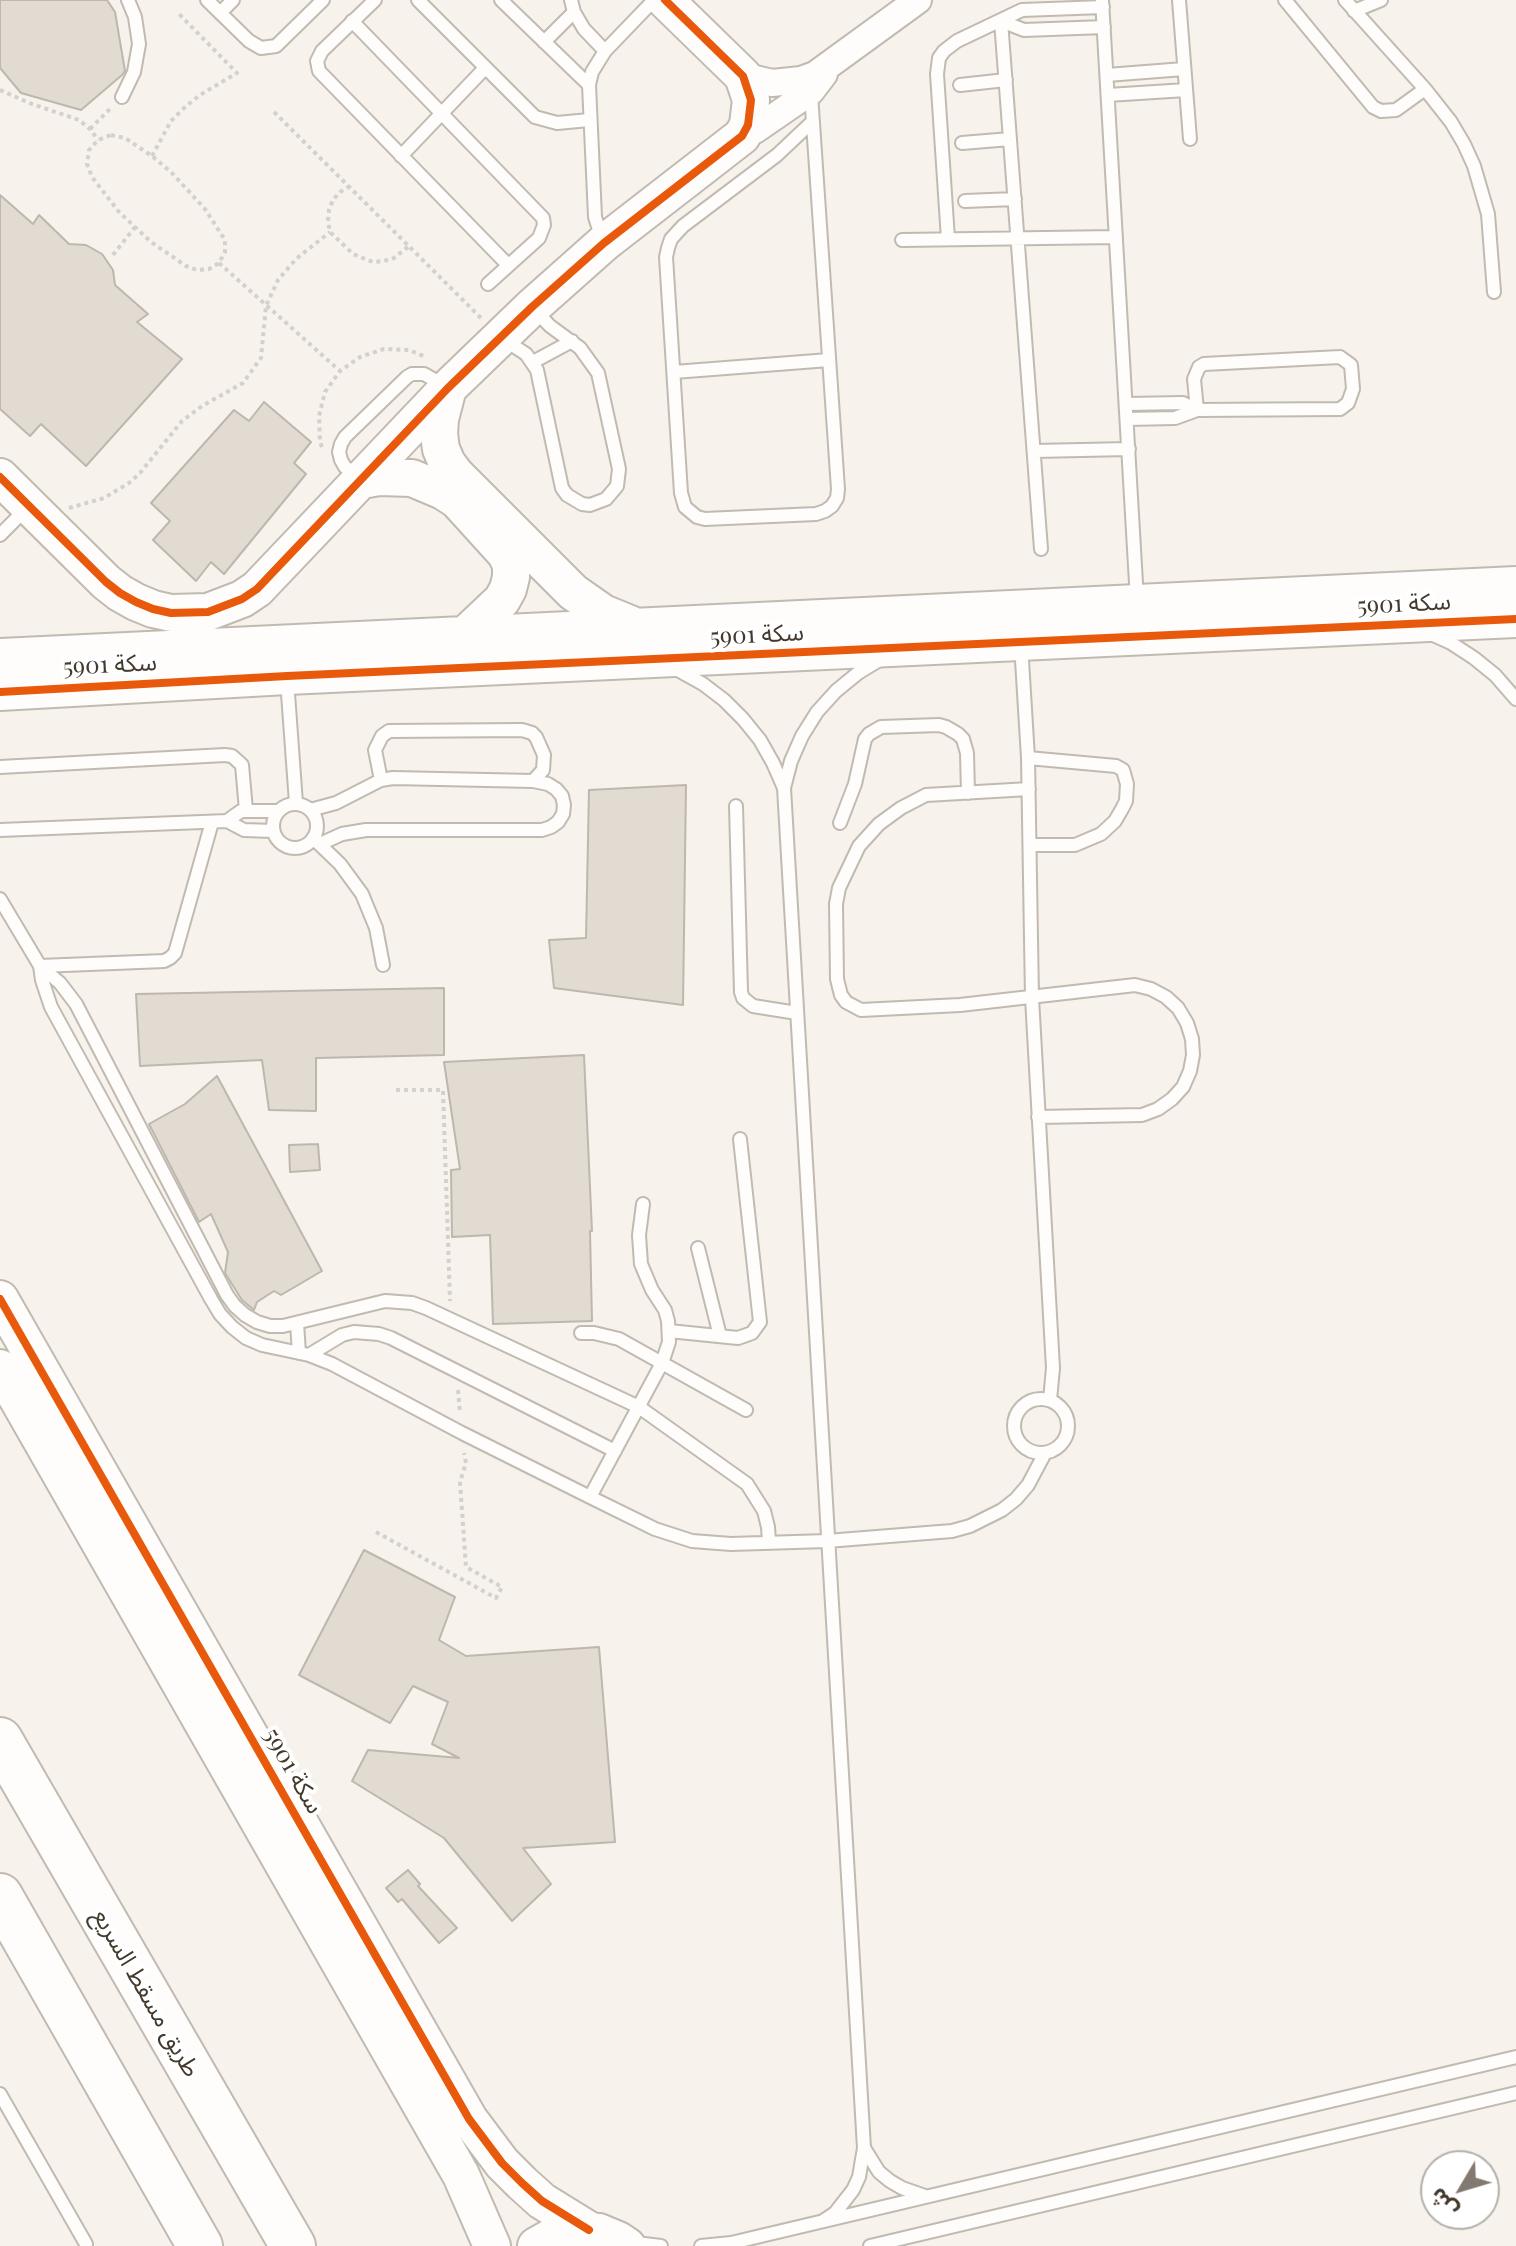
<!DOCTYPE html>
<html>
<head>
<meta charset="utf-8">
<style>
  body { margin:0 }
  #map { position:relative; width:1516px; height:2246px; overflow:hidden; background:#f7f2eb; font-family:"Playfair Display","Noto Sans Arabic",serif }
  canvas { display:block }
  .north { position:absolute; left:1420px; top:2150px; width:80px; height:80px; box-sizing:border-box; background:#fff; border:2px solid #b4b0ab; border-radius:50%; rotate:232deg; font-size:22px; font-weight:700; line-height:32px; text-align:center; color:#43392d }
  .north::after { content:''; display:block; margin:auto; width:28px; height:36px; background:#827a70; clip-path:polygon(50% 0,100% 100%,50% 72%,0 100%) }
</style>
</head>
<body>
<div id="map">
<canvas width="1516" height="2246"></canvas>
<div class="north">ش</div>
</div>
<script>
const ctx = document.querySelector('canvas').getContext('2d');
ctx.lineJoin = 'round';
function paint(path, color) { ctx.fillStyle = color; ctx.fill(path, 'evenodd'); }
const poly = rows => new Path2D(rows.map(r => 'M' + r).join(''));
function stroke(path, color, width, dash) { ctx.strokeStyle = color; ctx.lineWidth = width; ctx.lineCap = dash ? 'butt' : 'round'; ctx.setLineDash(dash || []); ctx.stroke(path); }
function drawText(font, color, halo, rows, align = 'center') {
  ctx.font = font + ' "Playfair Display","Noto Sans Arabic",serif'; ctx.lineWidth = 8; ctx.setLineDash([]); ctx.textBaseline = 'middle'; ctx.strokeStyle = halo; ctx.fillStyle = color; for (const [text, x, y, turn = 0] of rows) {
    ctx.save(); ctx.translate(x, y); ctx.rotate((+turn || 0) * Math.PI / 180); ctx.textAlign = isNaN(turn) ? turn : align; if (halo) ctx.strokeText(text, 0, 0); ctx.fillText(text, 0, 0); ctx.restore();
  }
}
const building = poly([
  [0,0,107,0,115,12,125,71,122,75,81,110,21,93,0,68,0,0],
  [0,195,33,224,39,215,69,244,86,245,102,254,113,270,115,285,148,314,137,322,182,359,86,466,41,424,30,436,0,409,0,195],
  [264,402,311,442,294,463,306,474,224,574,211,562,196,581,153,540,170,521,151,503,234,410,249,421,264,402],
  [686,785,683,1005,554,988,549,940,586,938,589,790,686,785],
  [444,988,444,1055,316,1058,316,1111,269,1110,262,1060,140,1066,136,994,444,988],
  [584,1055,592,1231,590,1231,592,1321,493,1324,490,1235,452,1237,451,1170,460,1169,444,1062,584,1055],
  [217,1076,322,1271,281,1295,274,1291,257,1302,254,1310,242,1300,225,1273,228,1252,211,1214,199,1222,149,1124,185,1104,217,1076],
  [318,1144,320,1170,290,1172,289,1145,318,1144],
  [364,1550,455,1597,439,1640,466,1656,599,1647,615,1842,523,1848,551,1884,512,1921,444,1838,352,1781,368,1750,459,1758,432,1744,448,1702,413,1686,390,1723,299,1675,364,1550],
  [408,1870,420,1884,418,1886,457,1928,439,1943,402,1899,398,1902,386,1888,408,1870]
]);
paint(building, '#e2dbd2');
stroke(building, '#bdb7ae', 2);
const lane = poly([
  [207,0,249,41,261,48,276,46,323,0],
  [375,0,322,51,317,61,319,71,508,265],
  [418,0,535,117,557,123,589,120],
  [501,0,589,85],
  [571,0,574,12,584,29,605,51],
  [1102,0,1137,600],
  [1179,0,1190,139],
  [1285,0,1373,107,1381,111,1396,110,1425,89],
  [1345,0,1425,89,1451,122,1464,144,1474,166,1488,214,1494,292],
  [1354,11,1381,0],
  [220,13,233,0],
  [352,21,543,218,544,225,539,238,488,284],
  [1001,21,1041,549],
  [1001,21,1024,30,1104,27],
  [544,42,574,12],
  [1107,75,1184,69],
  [960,85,1006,80],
  [811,94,838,489,837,498,832,506,825,511,816,514,705,519,697,517,685,507,681,493,666,257,668,248,671,239,683,226,777,155,812,122],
  [1108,95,1186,90],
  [122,97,134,72,139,44,135,17,128,0],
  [962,143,1010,139],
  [401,156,485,68],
  [965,201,1015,199],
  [602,239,595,217,589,85,592,72,605,51,654,0],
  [948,239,937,74,939,58,944,51,957,41,1022,10,1103,7],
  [902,240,1116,237],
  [503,339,526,354,537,370,562,488,567,495,582,504,590,505,606,499,617,486,619,469,598,373,580,348,550,326,533,308],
  [1340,357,1351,365,1353,389,1348,403,1340,409,1197,410,1194,379,1199,367,1204,364,1340,357],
  [533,362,572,341],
  [674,372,829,360],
  [1126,404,1183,403,1197,410],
  [1127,419,1175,418,1197,410],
  [1034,451,1129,449],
  [359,477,345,467,341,460,339,452,341,444,345,437,407,377,412,374,424,374,445,386],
  [0,535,26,509],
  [1431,634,1451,643,1474,658,1495,675,1516,699],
  [1021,644,1028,758,1032,998,1053,1368,1050,1400],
  [676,669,703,684,724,700,743,719,760,740,773,763,784,788],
  [287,680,296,803],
  [1028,758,1116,766,1123,770,1127,784,1126,801,1122,809,1115,821,1101,834,1075,845,1030,845],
  [0,767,225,755,232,756,242,765,246,810],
  [381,780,375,750,382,736,389,731,522,730,532,733,536,737,544,755,543,770,533,781],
  [1029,789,926,795,901,808,879,824,859,846,839,888,836,904,837,979,841,995,846,1002,861,1010,960,1005,1135,985,1151,989,1166,997,1178,1008,1187,1023,1192,1039,1193,1055,1190,1071,1183,1087,1172,1099,1158,1109,1142,1115,1038,1117],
  '273 826a22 22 0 1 1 44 0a22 22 0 1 1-44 0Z',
  [736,806,741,992,743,998,753,1006,797,1013],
  [310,810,336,803,381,780,393,778,533,781,548,784,556,789,562,796,564,805,563,814,558,822,551,827,542,830,366,830,342,834,320,844],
  [227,821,241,811,278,811],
  [840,823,855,784,865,739,869,734,881,727,939,725,946,727,958,734,963,739,967,753,968,793],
  [0,830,227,821,244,830,273,831],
  [313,838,340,864,362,894,376,928,383,965],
  [0,899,40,966,60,983,76,1004,227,1295,235,1306,245,1315,257,1322,270,1326,283,1326,385,1301,412,1303,426,1308,639,1407,747,1484,764,1511,768,1527,769,1542],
  [40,966,42,980,51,1007,211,1299,220,1314,232,1327,246,1338,262,1345,309,1355,332,1364,462,1433,590,1497,655,1529,692,1541,731,1544,827,1541,952,1531,970,1526,1002,1510,1016,1499,1028,1485,1045,1453],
  [40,966,164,961,170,958,175,953,212,822],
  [698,1248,720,1336],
  [297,1323,299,1353],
  [669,1331,738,1338,752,1333,760,1322,740,1139],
  [581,1333,594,1333,619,1339,746,1410],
  [309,1355,342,1335,354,1332,379,1334,391,1338,615,1451],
  '1014 1426a27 27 0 1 1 54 0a27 27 0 1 1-54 0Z',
  [590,1497,662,1363,669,1342,668,1321,665,1310,652,1290,641,1264,639,1235,643,1204],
  [0,2094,86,2244],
  [864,2148,879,2172,890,2181,902,2188,925,2196],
  [823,2221,835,2213,853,2190,859,2177,864,2148,784,788,791,761,802,736,817,712,836,691,858,673,881,659],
  [628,2242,661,2246],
  [701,2246,731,2243,1516,2057],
  [870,2246,1516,2093]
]);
const street = poly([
  [743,76,772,83,801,80,815,75,918,0],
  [742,136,755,130,803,97,811,91,824,74]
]);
const secondary = poly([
  [448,388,440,419,439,434,441,449,447,463,456,475,573,592,603,613,630,624],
  [0,477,106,582,120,593,136,602,153,609,171,613,208,612,242,599,257,589,448,388,532,307,604,243,742,136,748,125,751,100,743,76,665,0],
  [362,480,379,477,412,478,443,491,457,500,506,554,511,565,511,577,508,589,502,600,466,634],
  [0,657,1516,585],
  [0,692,287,676,1516,619],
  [0,1299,469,2119,502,2163,522,2183,542,2201,589,2230],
  [0,1368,461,2175,492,2246],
  [536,2246,559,2233,574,2230,599,2232,618,2240,627,2246]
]);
const highway = poly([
  [0,1740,293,2246],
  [0,1896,200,2246]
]);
stroke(lane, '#c1bab1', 16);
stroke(street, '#c1bab1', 30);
stroke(secondary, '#c1bab1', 40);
stroke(highway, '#c1bab1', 48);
stroke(poly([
  [0,90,32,104,79,120,90,129,98,140],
  [274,112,482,319],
  [90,129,111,108],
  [111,135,125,138,152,156,171,172,205,209,225,240,225,252,219,263,209,269,197,270,186,266,151,242,119,212,92,177,87,164,89,150,98,140,111,135],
  [152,156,171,121,185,107,200,95,237,73,177,12],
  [350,186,340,192,333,200,329,210,328,221,330,232,353,254,373,262,384,261,394,258,409,246],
  [113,255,135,227],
  [219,263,340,371],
  [322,447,320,442,319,416,325,392,340,371,360,357,384,349,409,350,426,357],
  [69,508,104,498,129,483,140,473,182,421,202,406,243,383,261,358,266,306,278,280,296,259,330,232],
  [396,1090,443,1090,450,1301],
  [458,1390,460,1413],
  [376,1532,496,1598,502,1587,466,1567,460,1482,466,1463,464,1453]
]), '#d3d1cd', 4, [4, 4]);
stroke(lane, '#fefdfc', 12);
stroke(street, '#fefdfc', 26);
stroke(secondary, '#fefdfc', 36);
stroke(highway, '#fefdfc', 44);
stroke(poly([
  [0,477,106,582,120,593,136,602,153,609,171,613,208,612,242,599,257,589,448,388,532,307,604,243,742,136,748,125,751,100,743,76,665,0],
  [0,692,287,676,1516,619],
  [0,1299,469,2119,502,2163,522,2183,542,2201,589,2230]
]), '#e8590c', 8);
drawText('24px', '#43392d', '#fff', [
  ["سكة 5901",1404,604,-3],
  ["سكة 5901",757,635,-3],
  ["سكة 5901",110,665,-3],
  ["سكة 5901",293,1771,60],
  ["طريق مسقط السريع",146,1993,60]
]);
</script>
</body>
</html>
